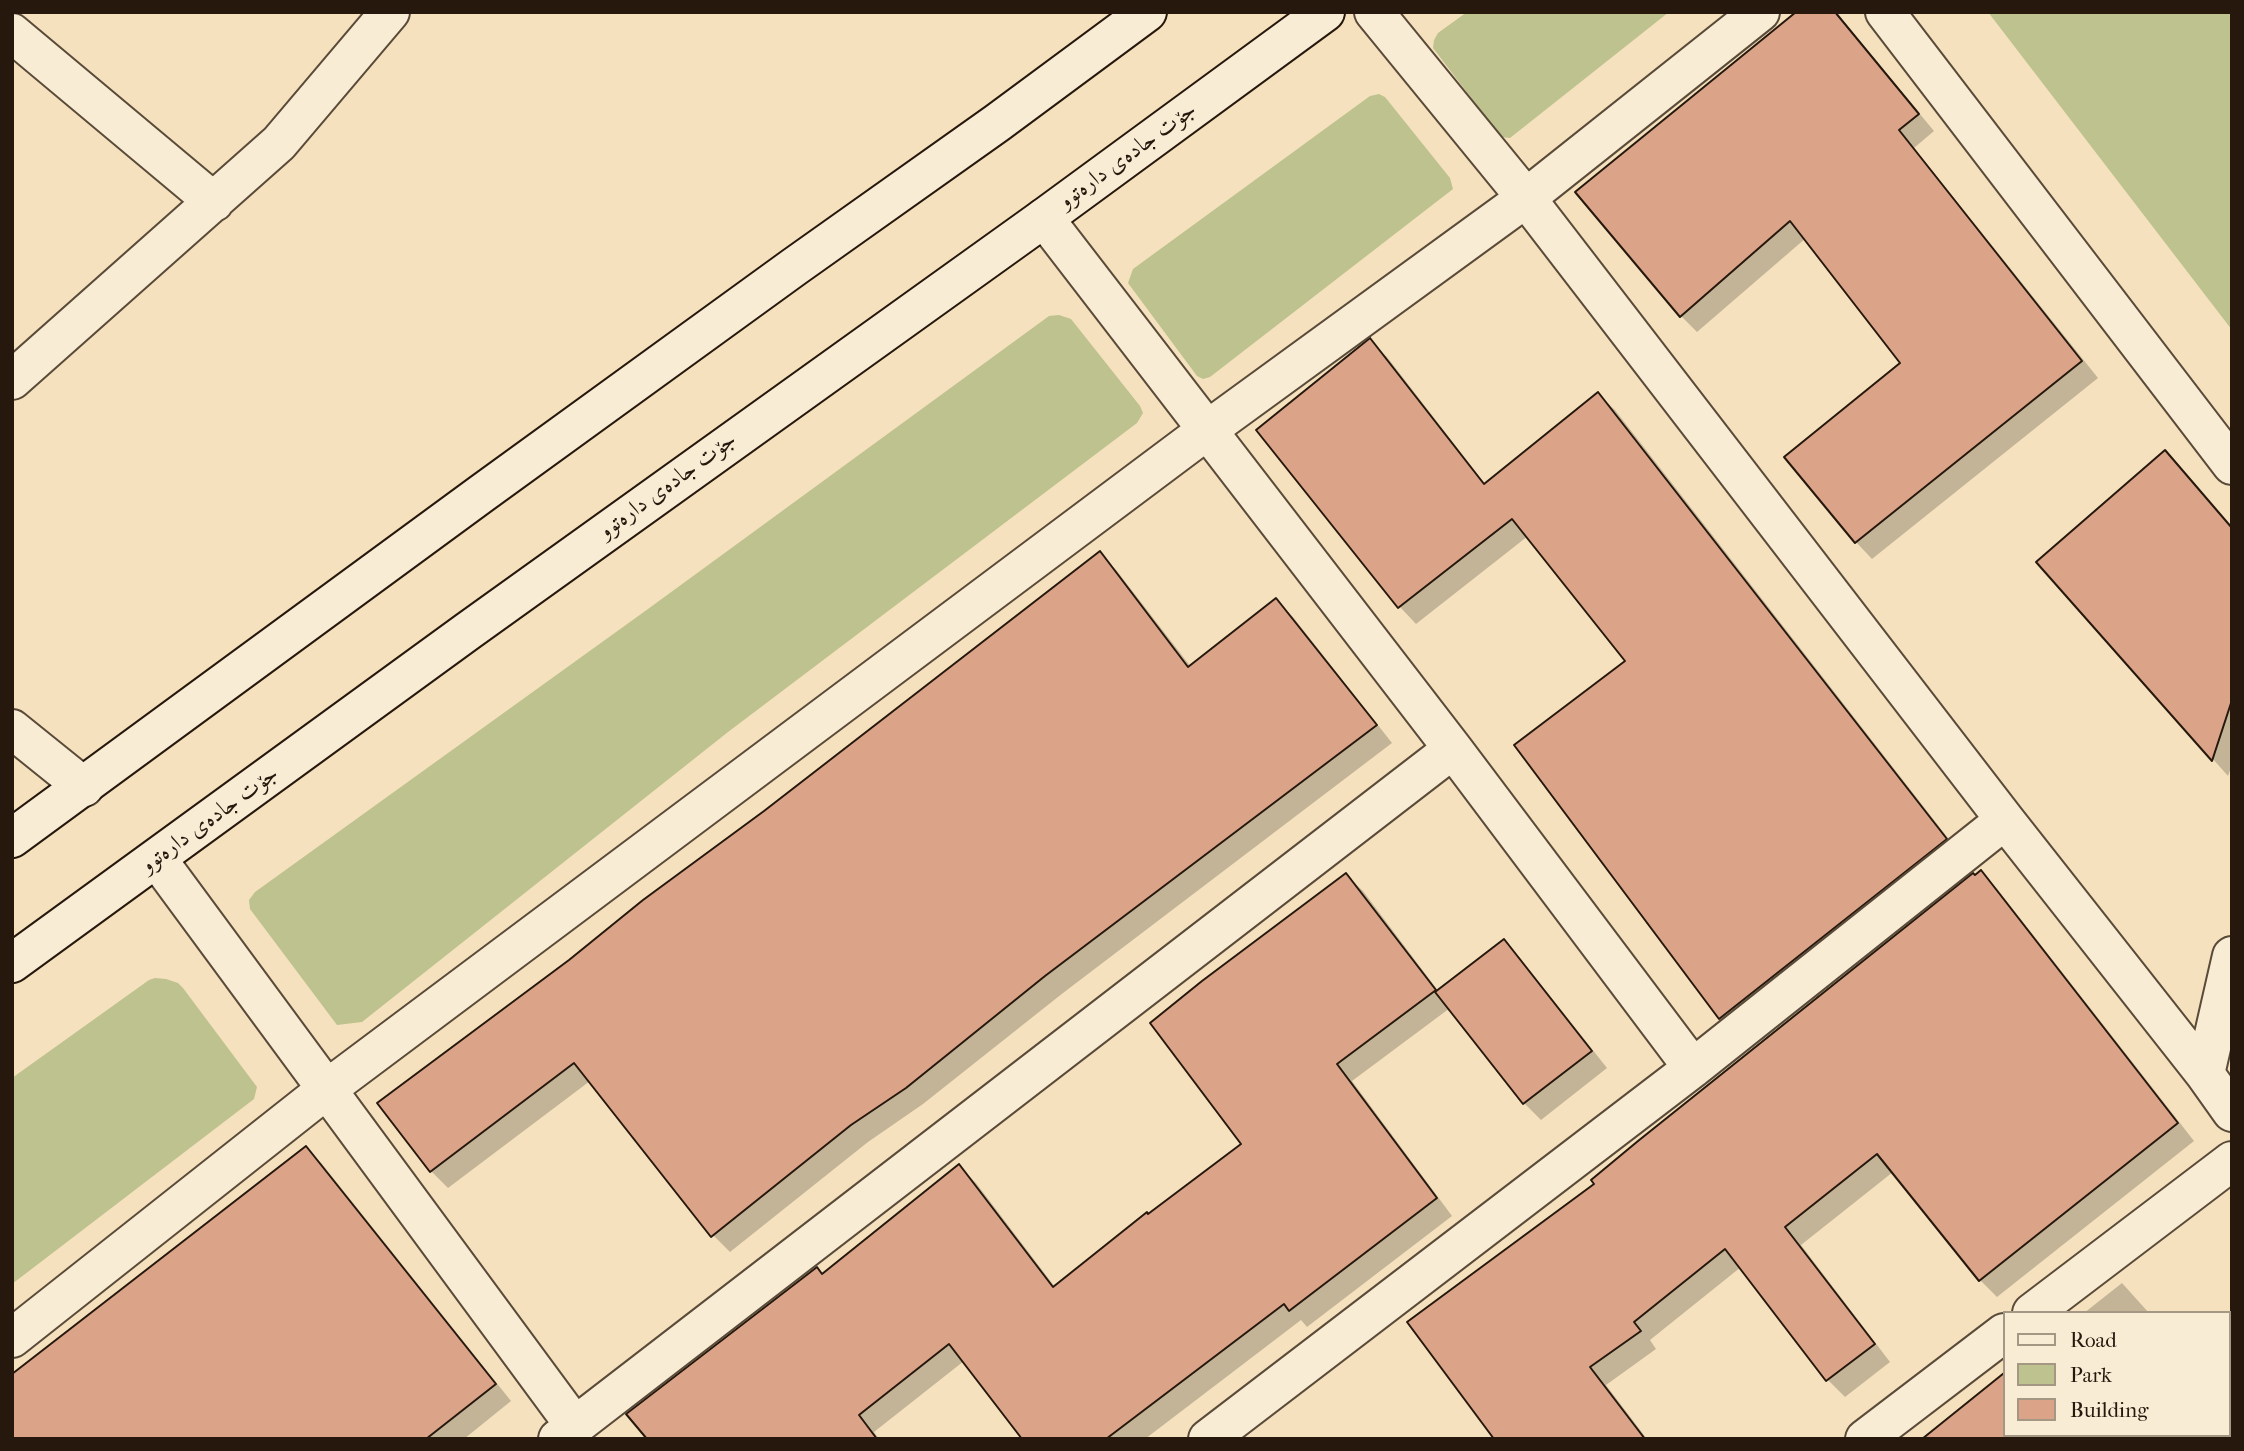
<!DOCTYPE html>
<html>
<head>
<meta charset="utf-8">
<style>
  body { margin:0 }
  #map { position:relative; width:2244px; height:1451px; overflow:hidden; background:#f5e1bd; font-family:"IM FELL French Canon",serif }
  canvas { display:block }
  .frame { position:absolute; inset:0; border:14px solid #26180d; pointer-events:none }
  .legend { position:absolute; left:2003px; top:1311px; width:228px; height:126px; box-sizing:border-box; background:#f8ecd4; border:2px solid #a49784; margin:0; padding:9px 12px; list-style:none; font-size:21px; color:#26180d }
  .legend li { display:flex; align-items:center; gap:14px; height:35px }
  .legend b { width:35px; border:2px solid #a49784 }
</style>
</head>
<body>
<div id="map">
<canvas width="2244" height="1451"></canvas>
<div class="frame"></div>
<ul class="legend">
<li><b style="height:9px;background:#f8ecd4"></b>Road</li>
<li><b style="height:19px;background:#bdc28f"></b>Park</li>
<li><b style="height:19px;background:#dba489"></b>Building</li>
</ul>
</div>
<script>
const ctx = document.querySelector('canvas').getContext('2d');
ctx.lineJoin = 'round';
function paint(path, color) { ctx.fillStyle = color; ctx.fill(path, 'evenodd'); }
const poly = rows => new Path2D(rows.map(r => 'M' + r).join(''));
function stroke(path, color, width, dash) { ctx.strokeStyle = color; ctx.lineWidth = width; ctx.lineCap = dash ? 'butt' : 'round'; ctx.setLineDash(dash || []); ctx.stroke(path); }
function drawText(font, color, halo, rows, align = 'center') {
  ctx.font = font + ' "IM FELL French Canon",Amiri,serif'; ctx.lineWidth = 6; ctx.setLineDash([]); ctx.textBaseline = 'middle'; ctx.strokeStyle = halo; ctx.fillStyle = color; for (const [text, x, y, turn = 0] of rows) {
    ctx.save(); ctx.translate(x, y); ctx.rotate((+turn || 0) * Math.PI / 180); ctx.textAlign = isNaN(turn) ? turn : align; if (halo) ctx.strokeText(text, 0, 0); ctx.fillText(text, 0, 0); ctx.restore();
  }
}
paint(poly([
  [1467,12,1669,12,1510,138,1501,137,1433,48,1434,40,1438,33],
  [1988,12,2232,12,2232,330,2100,158],
  [1379,94,1385,97,1450,178,1453,189,1210,377,1203,379,1197,376,1128,283,1133,269,1370,96],
  [1059,315,1071,319,1140,406,1143,413,1137,423,728,732,362,1022,337,1025,250,909,249,900,255,892,648,609,1049,316],
  [155,978,166,979,178,983,183,988,257,1087,254,1099,12,1284,12,1078,149,980]
]), '#bdc28f');
paint(poly([
  [1799,12,1835,12,1934,131,1914,148,2098,378,1872,559,1856,542,1903,363,1806,238,1697,332,1681,316],
  [1370,341,1387,357,1486,485,1598,394,1615,410,1962,856,1737,1035,1720,1018,1517,746,1628,661,1528,536,1416,624,1400,607,1259,430],
  [2232,528,2232,765,2228,776,2038,562],
  [1100,554,1117,571,1191,667,1276,600,1293,617,1392,743,1063,993,923,1104,868,1142,730,1252,713,1235,590,1081,448,1188,431,1171,570,962],
  [1981,872,1998,890,2194,1141,1997,1297,1980,1280,1893,1172,1801,1245,1890,1362,1845,1397,1828,1380,1741,1267,1650,1340,1656,1349,1606,1385,1647,1439,1496,1439,1596,1185],
  [1346,875,1363,891,1439,992,1503,941,1520,958,1607,1068,1541,1120,1524,1103,1450,1008,1352,1081,1452,1216,1307,1327,1301,1320,1145,1439,1024,1439,964,1361,874,1432,879,1439,649,1439,822,1275,959,1166,976,1183,1055,1287,1243,1144],
  [306,1148,322,1164,511,1401,464,1439,12,1439],
  [2122,1283,2149,1313,2084,1313],
  [2232,1374,2232,1420,2228,1415,2228,1377],
  [2004,1375,2004,1435,2189,1435,2184,1439,1924,1439]
]), '#0003');
const building = poly([
  [1796,12,1835,12,1919,114,1899,130,2082,361,1855,543,1784,457,1900,363,1790,221,1680,317,1575,192,1796,12],
  [1370,338,1484,484,1598,392,1947,839,1719,1019,1514,745,1625,661,1512,519,1398,608,1256,430,1370,338],
  [2165,450,2232,528,2232,700,2212,761,2036,562,2165,450],
  [1100,551,1188,667,1276,598,1377,725,1045,976,906,1088,851,1125,711,1237,574,1063,430,1172,377,1103,569,960,643,900,764,811,1100,551],
  [1981,870,2178,1123,1979,1281,1877,1154,1785,1227,1875,1344,1826,1381,1725,1249,1634,1322,1641,1331,1590,1367,1645,1439,1494,1439,1407,1322,1594,1184,1591,1180,1638,1141,1973,873,1975,875,1981,870],
  [1346,873,1436,990,1337,1064,1437,1198,1289,1311,1284,1304,1106,1439,1022,1439,949,1344,859,1415,877,1439,647,1439,626,1414,817,1267,822,1274,959,1164,1053,1287,1147,1212,1148,1214,1241,1144,1150,1023,1202,981,1346,873],
  [1504,939,1592,1051,1523,1104,1435,992,1504,939],
  [306,1146,496,1384,426,1439,12,1439,12,1374,306,1146],
  [2004,1373,2004,1439,1922,1439,2004,1373]
]);
paint(building, '#dba489');
stroke(building, '#26180d', 2);
const street = poly([
  [1374,12,1526,198,2005,820,2205,1074,2232,1112],
  [1885,12,2232,465],
  [12,33,214,202],
  [1044,218,1453,749,1693,1068],
  [12,380,279,143,390,12],
  [12,729,84,787],
  [157,859,575,1426],
  [2205,1074,2232,956],
  [2032,1313,2232,1161],
  [12,1338,327,1089,1206,431,1526,198,1760,12],
  [558,1439,1453,749],
  [1208,1439,1693,1068,2005,820],
  [1865,1439,2004,1333]
]);
const secondary = poly([
  [12,838,481,494,794,267,997,123,1147,12],
  [12,963,468,631,1044,218,1325,12]
]);
stroke(street, '#5a4a39', 42);
stroke(secondary, '#26180d', 42);
stroke(street, '#f8ecd4', 38);
stroke(secondary, '#f8ecd4', 38);
drawText('23px', '#26180d', '#f8ecd4', [
  ["جۆت جادەی دارەتوو",1128,156,-36],
  ["جۆت جادەی دارەتوو",668,486,-36],
  ["جۆت جادەی دارەتوو",210,820,-36]
]);
</script>
</body>
</html>
